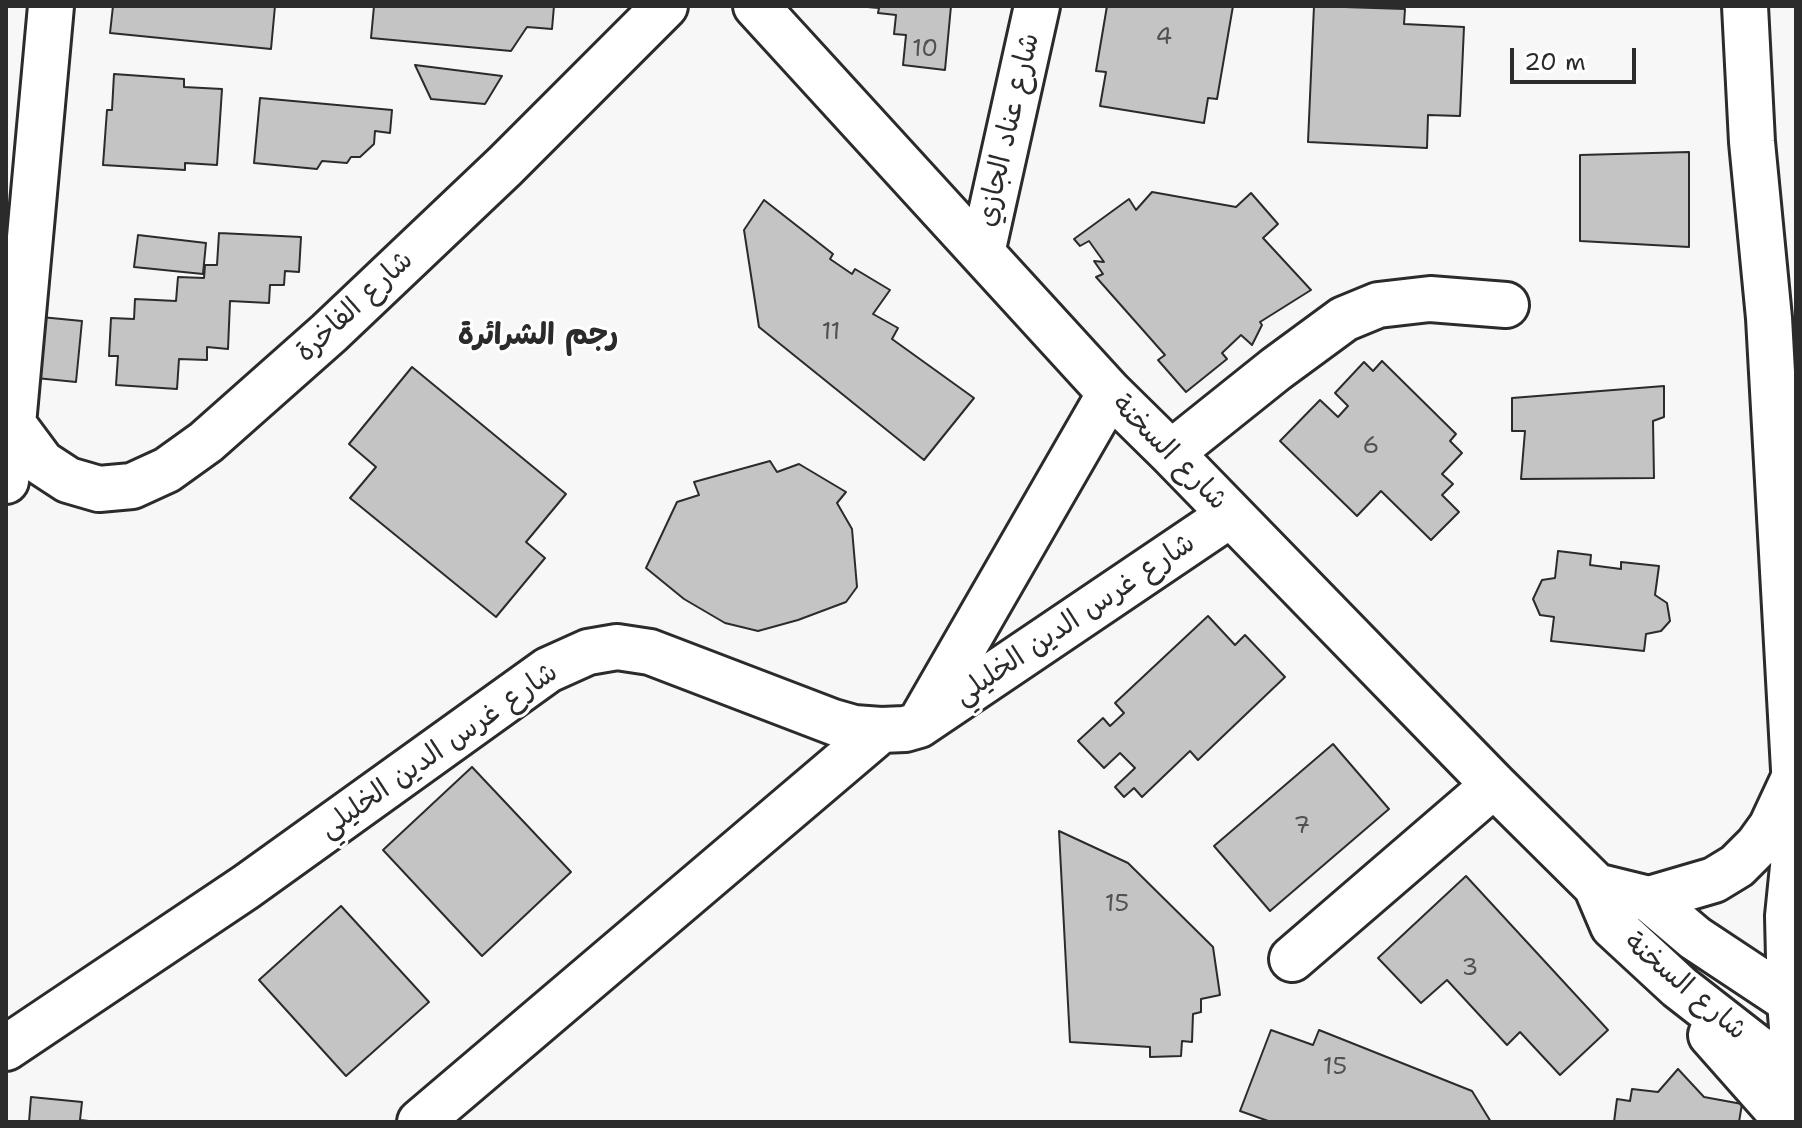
<!DOCTYPE html>
<html>
<head>
<meta charset="utf-8">
<style>
  body { margin:0 }
  #map { position:relative; width:1802px; height:1128px; overflow:hidden; background:#f7f7f7; font-family:"Shantell Sans",sans-serif }
  canvas { display:block }
  .frame { position:absolute; inset:0; border:8px solid #2b2b2b; pointer-events:none }
  .scale { position:absolute; left:1510px; top:48px; width:126px; height:36px; box-sizing:border-box; border:4px solid #2b2b2b; border-top:0; padding-left:10px; font-size:24px; line-height:28px; white-space:nowrap; color:#2b2b2b; -webkit-text-stroke:6px #fff; paint-order:stroke }
</style>
</head>
<body>
<div id="map">
<canvas width="1802" height="1128"></canvas>
<div class="frame"></div>
<div class="scale">20 m</div>
</div>
<script>
const ctx = document.querySelector('canvas').getContext('2d');
ctx.lineJoin = 'round';
function paint(path, color) { ctx.fillStyle = color; ctx.fill(path, 'evenodd'); }
const poly = rows => new Path2D(rows.map(r => 'M' + r).join(''));
function stroke(path, color, width, dash) { ctx.strokeStyle = color; ctx.lineWidth = width; ctx.lineCap = dash ? 'butt' : 'round'; ctx.setLineDash(dash || []); ctx.stroke(path); }
function drawText(font, color, halo, rows, align = 'center') {
  ctx.font = font + ' "Shantell Sans","Playpen Sans Arabic",sans-serif'; ctx.lineWidth = 6; ctx.setLineDash([]); ctx.textBaseline = 'middle'; ctx.strokeStyle = halo; ctx.fillStyle = color; for (const [text, x, y, turn = 0] of rows) {
    ctx.save(); ctx.translate(x, y); ctx.rotate((+turn || 0) * Math.PI / 180); ctx.textAlign = isNaN(turn) ? turn : align; if (halo) ctx.strokeText(text, 0, 0); ctx.fillText(text, 0, 0); ctx.restore();
  }
}
const building = poly([
  [113,6,275,6,271,49,110,33,113,6],
  [374,6,554,6,552,29,527,27,511,51,371,38,374,6],
  [856,6,951,6,945,70,903,65,906,35,894,34,896,15,878,13,879,8,856,6],
  [1107,6,1233,6,1217,99,1208,98,1204,123,1100,106,1106,72,1096,71,1107,6],
  [1314,6,1405,9,1404,24,1464,27,1460,116,1428,115,1427,148,1308,142,1314,6],
  [415,65,502,76,485,104,431,99,415,65],
  [114,74,184,79,184,87,222,89,217,165,185,163,185,170,103,165,107,110,112,110,114,74],
  [260,98,392,110,390,133,375,131,374,144,360,157,351,157,347,163,322,161,317,169,254,163,260,98],
  [1689,152,1689,247,1580,241,1580,155,1689,152],
  [1152,192,1236,207,1251,193,1278,224,1263,238,1311,290,1260,322,1262,325,1252,345,1241,335,1222,353,1227,359,1186,392,1158,360,1165,355,1096,277,1103,274,1094,261,1104,262,1089,241,1080,246,1074,239,1129,199,1136,210,1152,192],
  [764,200,833,254,830,259,852,274,855,269,890,290,873,314,898,328,892,339,974,398,924,460,759,327,744,230,764,200],
  [219,233,301,237,299,272,285,271,284,285,270,285,269,303,230,301,228,349,207,347,207,360,179,359,177,389,116,385,118,356,109,356,111,318,134,319,135,299,176,301,178,277,204,278,205,265,217,265,219,233],
  [138,235,206,243,203,274,134,267,138,235],
  [41,317,82,321,76,382,36,378,41,317],
  [1382,361,1456,434,1450,441,1462,453,1442,474,1453,484,1442,495,1459,512,1431,540,1381,491,1357,516,1280,441,1320,400,1338,417,1348,406,1335,393,1364,362,1373,371,1382,361],
  [412,367,566,494,526,542,545,558,496,617,350,498,376,467,349,444,412,367],
  [1664,386,1664,417,1653,421,1654,478,1521,479,1525,431,1512,431,1512,398,1664,386],
  [770,461,777,472,799,464,846,492,837,503,852,529,857,587,846,602,798,620,758,631,725,623,684,599,646,568,677,502,699,495,694,482,770,461],
  [1558,551,1591,555,1590,565,1621,569,1621,562,1659,566,1655,595,1667,603,1670,621,1661,631,1646,634,1644,651,1551,641,1554,617,1540,615,1533,599,1542,580,1555,578,1558,551],
  [1208,616,1235,645,1245,635,1285,677,1198,760,1190,751,1142,797,1134,788,1124,797,1115,787,1135,768,1120,753,1104,768,1078,741,1103,718,1110,726,1124,713,1115,703,1208,616],
  [1333,744,1389,809,1270,911,1214,846,1333,744],
  [472,767,571,872,482,956,383,850,472,767],
  [1059,831,1128,863,1213,947,1220,995,1201,999,1201,1012,1193,1014,1192,1042,1182,1041,1181,1056,1150,1057,1150,1047,1070,1042,1059,831],
  [1466,876,1608,1030,1560,1075,1520,1032,1507,1045,1447,980,1421,1003,1378,958,1466,876],
  [341,906,429,1002,346,1076,259,980,341,906],
  [1271,1030,1313,1045,1319,1030,1472,1091,1491,1122,1271,1122,1240,1111,1271,1030],
  [1678,1069,1704,1097,1742,1104,1739,1122,1614,1122,1617,1099,1630,1101,1632,1089,1658,1092,1678,1069],
  [31,1097,82,1102,80,1120,98,1122,29,1122,31,1097]
]);
paint(building, '#c4c4c4');
stroke(building, '#2b2b2b', 2);
const minor = poly([
  [756,6,1110,393,1171,453,1494,785,1596,886,1613,926,1679,987,1756,1047,1796,1070],
  [1745,6,1752,142,1769,318,1796,806],
  [982,253,1037,6],
  [13,424,42,463,68,480,99,489,132,486,167,470,206,442,329,333,505,166,665,6],
  [1171,453,1276,369,1344,319,1378,305,1430,299,1506,305],
  [6,481,13,424,51,6],
  [924,716,1110,393],
  [1796,837,1788,916,1790,1001,1796,1081],
  [1596,886,1649,899,1695,938,1790,1001,1796,1002],
  [1649,899,1714,880,1737,866,1758,845,1771,827,1792,782],
  [1292,959,1494,785],
  [1711,1035,1788,1122],
  [6,1048,246,887,548,670,588,652,617,647,650,652,833,722,854,728,881,730,905,729,919,725,1230,515],
  [420,1122,881,730]
]);
stroke(minor, '#2b2b2b', 50);
stroke(minor, '#fff', 44);
drawText('24px', '#515151', null, [
  ["4",1164,38],
  ["10",925,50],
  ["11",831,333],
  ["6",1371,447],
  ["7",1302,827],
  ["15",1117,905],
  ["3",1470,969],
  ["15",1335,1068]
]);
drawText('28px', '#2b2b2b', '#fff', [
  ["شارع عناد الجازي",1009,130,-77],
  ["شارع الفاخرة",355,307,-43],
  ["شارع السخنة",1169,453,45],
  ["شارع غرس الدين الخليلي",1075,620,-34],
  ["شارع غرس الدين الخليلي",439,751,-35],
  ["شارع السخنة",1685,987,40]
]);
drawText('bold 30px', '#2b2b2b', '#fff', [
  ["رجم الشرائرة",538,336]
]);
</script>
</body>
</html>
